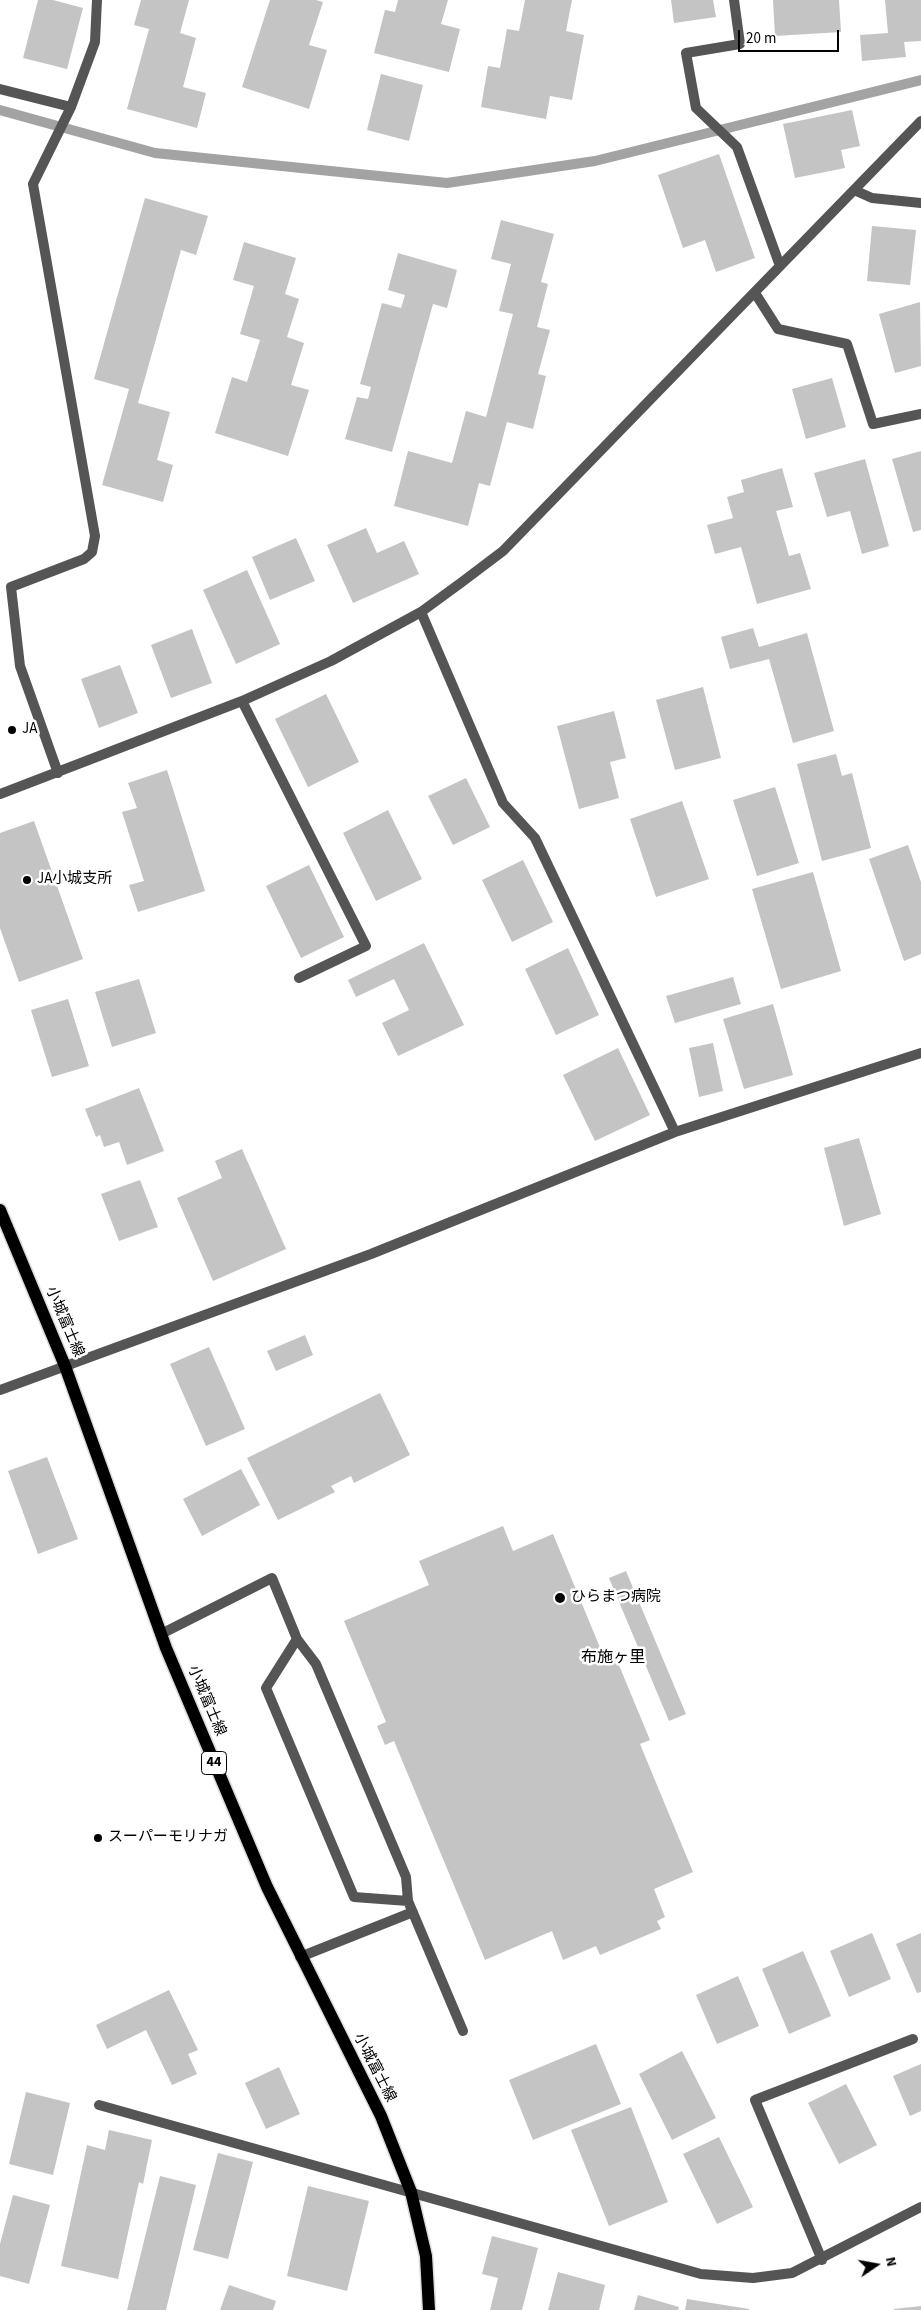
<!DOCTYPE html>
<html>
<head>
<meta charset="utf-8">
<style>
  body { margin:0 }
  #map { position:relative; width:921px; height:2310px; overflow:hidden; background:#fff; font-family:"Source Sans 3",sans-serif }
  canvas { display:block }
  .north { position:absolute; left:851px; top:2240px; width:50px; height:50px; -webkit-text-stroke:4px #fff; paint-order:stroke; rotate:78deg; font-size:14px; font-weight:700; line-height:20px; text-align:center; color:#000 }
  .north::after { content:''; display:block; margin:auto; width:18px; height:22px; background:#000; clip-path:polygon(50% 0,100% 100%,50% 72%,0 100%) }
  .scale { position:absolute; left:738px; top:30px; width:101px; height:22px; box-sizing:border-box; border:2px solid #000; border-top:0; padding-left:6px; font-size:15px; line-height:18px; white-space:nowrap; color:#000; -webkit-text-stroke:4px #fff; paint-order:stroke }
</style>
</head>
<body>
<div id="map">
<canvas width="921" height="2310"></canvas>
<div class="north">N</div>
<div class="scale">20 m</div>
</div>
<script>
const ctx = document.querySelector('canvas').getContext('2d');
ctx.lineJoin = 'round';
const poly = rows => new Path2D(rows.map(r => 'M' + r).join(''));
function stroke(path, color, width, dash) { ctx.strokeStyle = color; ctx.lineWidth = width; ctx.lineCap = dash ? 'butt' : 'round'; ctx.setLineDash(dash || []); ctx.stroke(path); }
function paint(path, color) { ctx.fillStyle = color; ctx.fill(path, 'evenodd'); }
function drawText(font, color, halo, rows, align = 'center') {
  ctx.font = font + ' "Source Sans 3","Noto Sans JP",sans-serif'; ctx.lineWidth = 5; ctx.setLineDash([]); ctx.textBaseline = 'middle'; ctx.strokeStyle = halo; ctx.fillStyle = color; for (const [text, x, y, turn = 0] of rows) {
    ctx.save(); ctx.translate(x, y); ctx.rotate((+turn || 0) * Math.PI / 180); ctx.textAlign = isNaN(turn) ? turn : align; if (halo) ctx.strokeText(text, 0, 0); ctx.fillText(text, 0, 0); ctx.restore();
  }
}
stroke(poly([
  [0,110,155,153,447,183,595,161,921,80]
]), '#a3a3a3', 10);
paint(poly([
  [38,0,53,0,83,8,67,69,23,58],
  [141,0,189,0,180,33,196,38,183,87,206,93,197,128,127,109,149,29,134,25],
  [270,0,316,0,323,2,309,45,327,50,309,109,242,87],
  [398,0,448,0,441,24,460,29,449,72,374,53,385,10,395,12],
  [525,0,572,0,566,31,584,35,572,100,550,96,546,119,481,107,488,66,500,68,507,29,519,31],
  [671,0,713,0,716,17,674,23],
  [773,0,839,0,841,32,775,36],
  [885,0,921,0,921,41,904,42,906,57,862,61,860,35,888,33],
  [381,74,423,85,409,141,367,130],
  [852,110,860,146,841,150,845,168,795,178,783,124],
  [719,154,755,258,716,272,705,240,683,248,658,175],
  [145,198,208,216,196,255,181,250,138,403,170,412,157,460,173,465,163,502,102,485,129,389,94,379],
  [501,220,554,234,541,282,548,284,537,327,550,330,538,374,546,376,533,429,507,422,490,486,479,483,468,526,394,506,408,451,452,463,466,411,486,417,513,314,499,311,511,264,491,259],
  [872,226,916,230,910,285,867,281],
  [244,242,296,258,285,294,299,299,287,337,304,343,291,385,309,390,288,456,215,433,232,377,247,382,260,340,240,334,254,286,233,280],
  [398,253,457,270,447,308,433,304,392,452,345,439,357,397,368,399,371,387,360,384,382,303,401,308,405,295,388,290],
  [920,302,921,366,895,373,879,314],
  [832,378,846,427,806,439,792,389],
  [921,451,921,530,913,532,892,459],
  [865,459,889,546,862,554,850,511,827,517,814,473],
  [782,468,793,507,776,511,789,556,800,553,811,589,757,604,741,547,715,554,707,525,733,518,727,497,744,492,741,480],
  [366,528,377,553,404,541,419,574,353,603,327,545],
  [296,538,315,581,270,600,252,557],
  [247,570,280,644,236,664,203,590],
  [753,628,759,647,807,633,834,731,793,743,769,659,730,669,721,637],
  [192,629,212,683,171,698,151,645],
  [120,665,138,713,99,728,81,679],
  [703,687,721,758,675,770,656,700],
  [326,694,359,762,308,787,275,719],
  [614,711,626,758,610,762,619,798,579,809,557,726],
  [836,754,842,776,852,773,871,848,822,861,797,764],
  [167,770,205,891,138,912,129,885,144,881,122,812,137,808,128,783],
  [466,778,490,827,453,845,428,796],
  [775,787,799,863,757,876,733,800],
  [682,801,709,879,656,897,630,819],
  [388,810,422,879,376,901,343,833],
  [34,821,83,959,19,982,0,928,0,833],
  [908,845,921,882,921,954,904,961,869,859],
  [523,860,553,922,512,942,482,880],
  [309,865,344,937,301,958,266,886],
  [813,872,841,971,781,989,752,889],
  [424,943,464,1025,398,1056,382,1023,409,1010,394,979,356,997,348,980],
  [568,948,599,1015,556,1035,525,969],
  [733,977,741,1004,675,1023,666,996],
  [139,979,156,1033,112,1047,95,992],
  [68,999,89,1066,52,1077,31,1010],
  [773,1004,793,1075,744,1089,723,1019],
  [713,1043,723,1091,699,1097,689,1048],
  [618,1048,650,1115,595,1141,563,1075],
  [139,1088,164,1151,127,1165,119,1142,104,1147,100,1135,96,1137,85,1109],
  [859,1138,881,1214,844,1226,824,1148],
  [242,1149,286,1249,213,1281,177,1198,222,1178,215,1161],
  [140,1180,158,1227,119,1241,101,1194],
  [305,1335,313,1355,276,1371,267,1351],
  [209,1347,245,1429,206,1446,170,1364],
  [380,1393,410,1455,354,1483,351,1476,331,1486,335,1492,278,1520,247,1458],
  [47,1457,78,1539,38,1554,8,1471],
  [241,1469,260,1505,202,1536,183,1499],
  [503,1526,513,1551,553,1534,606,1662,616,1658,650,1740,640,1744,693,1872,654,1889,665,1917,657,1921,661,1929,600,1955,596,1946,563,1960,552,1931,485,1960,394,1741,385,1745,377,1726,386,1722,344,1621,429,1585,419,1561],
  [626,1571,686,1714,669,1721,609,1578],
  [872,1933,891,1979,849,1997,830,1951],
  [921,1933,921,1992,917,1993,896,1944],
  [803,1951,831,2016,789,2034,762,1969],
  [738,1976,759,2026,717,2044,696,1995],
  [169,1990,198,2050,188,2054,197,2074,172,2085,146,2030,107,2049,96,2025],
  [596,2044,621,2104,533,2140,509,2080],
  [682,2051,716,2118,672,2140,639,2074],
  [921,2064,921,2111,910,2116,893,2076],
  [279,2067,300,2114,266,2129,245,2083],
  [846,2084,877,2145,839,2164,808,2103],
  [26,2092,70,2103,53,2175,9,2164],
  [631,2107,668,2202,609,2226,571,2130],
  [109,2130,152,2140,143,2184,139,2182,118,2279,61,2266,87,2145,105,2150],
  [719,2137,753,2207,717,2224,683,2154],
  [218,2153,253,2162,228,2259,193,2250],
  [160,2176,196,2185,166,2310,127,2310],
  [308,2186,369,2201,347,2291,287,2276],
  [13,2195,50,2205,29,2284,0,2276,0,2244],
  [492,2236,538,2248,522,2310,490,2310,498,2278,482,2274],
  [558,2272,605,2285,599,2310,548,2310],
  [229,2285,276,2301,273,2310,220,2310],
  [638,2295,679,2307,678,2310,634,2310],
  [687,2299,749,2309,749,2310,685,2310],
  [921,2306,921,2310,894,2310,894,2309]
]), '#c4c4c4');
const primary = poly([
  [0,1210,65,1366,166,1648,267,1887,381,2116,411,2192,426,2256,429,2310]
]);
stroke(primary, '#dbdbdb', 15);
stroke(poly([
  [161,1634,272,1578,297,1639,316,1664,406,1877,408,1901,463,2031],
  [297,1639,266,1688,354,1897,408,1901],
  [300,1957,413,1912]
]), '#555', 10);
stroke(poly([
  [734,0,740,44,686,53,696,108,737,147,780,266],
  [0,89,71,107],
  [854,190,872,198,921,203],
  [755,293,778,329,847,344,873,424,921,414],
  [421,612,503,803,535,838,675,1132],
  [242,701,366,946,299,978],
  [58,773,20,666,11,587,84,559,92,552,95,536,33,184,71,107,95,42,97,0],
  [0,794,242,701,331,661,421,612,462,582,503,551,921,121],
  [0,1390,371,1254,675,1132,921,1053],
  [99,2105,701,2274,753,2278,792,2273,921,2207],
  [822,2260,755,2100,913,2039]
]), '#555', 10);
stroke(primary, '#000', 12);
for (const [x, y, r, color] of [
  [12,730,5,"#000"],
  [27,880,5,"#000"],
  [560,1598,6,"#000"],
  [98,1838,5,"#000"]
]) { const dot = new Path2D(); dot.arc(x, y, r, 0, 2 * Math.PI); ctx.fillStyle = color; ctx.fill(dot); stroke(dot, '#fff', 2); }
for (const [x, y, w] of [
  [214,1763,25]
]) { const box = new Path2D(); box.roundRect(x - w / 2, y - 11.5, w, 23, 4); ctx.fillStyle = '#fff'; ctx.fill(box); stroke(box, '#000', 1); }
drawText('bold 14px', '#000', null, [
  ["44",214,1763]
]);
drawText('15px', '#000', '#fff', [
  ["JA",22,730],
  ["JA小城支所",37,880],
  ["ひらまつ病院",571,1598],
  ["スーパーモリナガ",108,1838]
], 'left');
drawText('15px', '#000', '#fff', [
  ["小城富士線",64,1322,67],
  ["小城富士線",206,1701,67],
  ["小城富士線",374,2068,63]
]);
drawText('16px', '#000', '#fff', [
  ["布施ヶ里",613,1658]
]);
</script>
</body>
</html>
